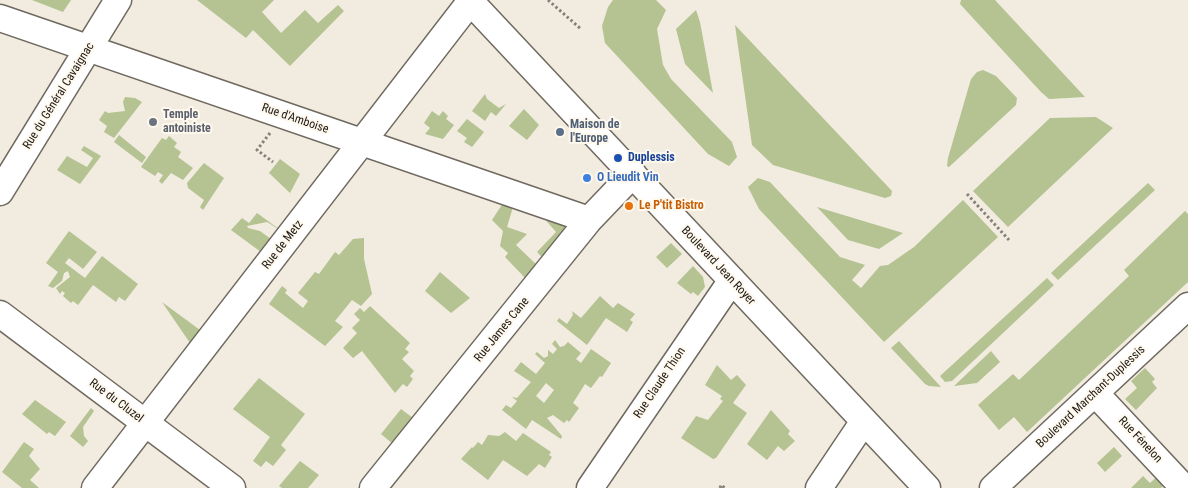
<!DOCTYPE html>
<html>
<head>
<meta charset="utf-8">
<style>
  body { margin:0 }
  canvas { display:block; background:#f1ebe0 }
</style>
</head>
<body>
<canvas width="1188" height="488"></canvas>
<script>
const ctx = document.querySelector('canvas').getContext('2d');
ctx.lineJoin = 'round';
function paint(path, color) { ctx.fillStyle = color; ctx.fill(path, 'evenodd'); }
const poly = rows => new Path2D(rows.map(r => 'M' + r).join(''));
function stroke(path, color, width, dash) { ctx.strokeStyle = color; ctx.lineWidth = width; ctx.lineCap = dash ? 'butt' : 'round'; ctx.setLineDash(dash || []); ctx.stroke(path); }
function drawText(font, color, halo, rows, align = 'center') {
  ctx.font = font + ' "Roboto Condensed",sans-serif'; ctx.lineWidth = 4; ctx.setLineDash([]); ctx.textBaseline = 'middle'; ctx.strokeStyle = halo; ctx.fillStyle = color; for (const [text, x, y, turn = 0] of rows) {
    ctx.save(); ctx.translate(x, y); ctx.rotate((+turn || 0) * Math.PI / 180); ctx.textAlign = isNaN(turn) ? turn : align; if (halo) ctx.strokeText(text, 0, 0); ctx.fillText(text, 0, 0); ctx.restore();
  }
}
paint(poly([
  [32,0,71,0,63,12],
  [197,0,274,0,262,12,281,33,305,10,318,23,338,5,344,11,290,66,253,30,246,38],
  [613,0,656,0,666,10,657,29,663,65,671,79,732,142,737,157,729,166,708,154,605,43,602,26,608,7],
  [961,0,995,0,1085,97,1049,99,1041,92,960,4],
  [696,10,700,22,713,93,685,64,676,29],
  [735,25,892,191,891,196,885,198,773,165,752,145],
  [983,70,996,76,1017,98,1016,105,949,167,947,166,948,158,971,79,977,72],
  [485,94,487,99,499,108,506,104,496,116,491,112,485,121,472,111],
  [125,97,135,98,142,102,114,138,104,132,107,126,99,120,105,111,108,113,125,111,123,102],
  [524,109,539,125,527,140,509,126],
  [432,111,439,116,443,111,448,116,446,119,454,125,443,139,425,134,430,128,424,123],
  [1096,117,1113,128,1008,227,973,191,1050,118],
  [467,119,484,132,472,147,464,142,467,138,457,131],
  [119,135,146,157,142,163,114,142],
  [169,136,177,143,174,147,181,152,178,157,193,168,183,180,171,173,162,184,159,181,163,175,158,172,155,176,141,167,162,138,166,140],
  [84,146,101,156,80,184,57,170,67,156,87,167,93,158,81,150],
  [280,159,300,174,290,193,269,173],
  [204,163,224,178,203,210,200,207,204,200,188,188,187,183],
  [758,178,770,182,840,257,865,265,852,280,861,288,880,266,888,265,914,247,963,200,998,237,884,342,759,209,748,187],
  [1148,183,1155,190,1058,280,1051,273],
  [503,203,513,207,507,227,527,234,516,245,538,266,527,280,505,257,508,253,500,246,503,231,492,220],
  [817,207,903,233,879,249,848,240],
  [1185,211,1188,214,1188,282,1027,432,1014,417,999,430,978,405,1013,374,1019,380,1129,276,1124,270],
  [257,213,283,232,267,222,247,226,248,228,260,231,275,242,265,255,231,230,242,218,249,223],
  [543,217,565,224,567,231,544,259,537,252,556,232],
  [69,231,97,252,83,269,69,258,65,263,85,278,102,256,138,284,125,301,119,297,116,302,93,285,78,305,73,301,71,303,63,296,65,293,62,291,60,294,56,288,70,277,68,271,64,273,62,281,53,288,48,286,58,272,46,263],
  [364,238,364,259,372,294,361,306,352,300,335,321,343,327,325,346,269,304,282,286,287,290,285,293,303,308,308,301,298,293,315,272,319,274,335,252,339,255,353,239],
  [671,243,682,254,667,268,656,257],
  [693,266,703,277,705,287,698,296,693,292,691,294,677,283],
  [440,272,470,298,451,313,425,291],
  [1047,278,1054,285,952,381,945,382,940,376],
  [600,296,613,308,618,303,635,314,630,320,633,322,627,332,606,318,587,345,557,321,559,318,567,324,573,315,572,311,581,318],
  [162,302,200,330,190,343],
  [370,306,410,343,405,349,409,352,402,359,414,371,410,376,413,379,407,387,403,384,395,393,362,351,353,358,343,348,357,333,352,328,360,320,354,314,360,308,364,312],
  [555,340,560,347,564,346,568,342,581,353,576,359,581,363,591,349,611,363,602,377,600,376,591,388,585,384,573,403,579,408,569,422,567,420,564,423,553,415,547,418,562,436,561,439,532,420,526,429,502,410,506,405,511,408,517,401,512,397,517,398,531,382,514,371,521,362,536,374,545,363,535,354,537,352,544,358,548,356,548,350,553,354,557,349,552,344],
  [546,383,554,390,544,403,536,396],
  [899,341,941,387,929,386,925,384,891,348],
  [991,351,1000,362,977,383,954,386],
  [717,365,731,380,737,375,746,385,733,403,747,413,716,458,713,459,681,438,696,416,708,420,723,401,720,399,722,396,705,385],
  [1145,368,1155,379,1152,382,1157,388,1136,410,1125,399,1137,388,1131,381],
  [259,378,305,414,281,445,286,450,273,466,266,461,261,467,253,461,270,437,233,409],
  [35,400,66,422,55,436,49,432,47,434,22,414],
  [91,408,94,411,83,427,84,436,88,441,83,447,70,436],
  [401,409,413,418,393,444,381,434],
  [771,410,790,431,788,434,795,441,784,451,778,446,767,460,747,444],
  [505,432,516,441,523,433,551,452,549,455,552,457,545,468,539,464,527,476,503,460,488,480,461,459,472,447,473,448,478,442,482,445,488,435,499,436],
  [24,442,34,449,29,456,40,469,30,480,39,488,22,488,2,472],
  [1114,447,1122,456,1105,472,1097,463],
  [300,461,319,475,308,488,282,488,279,486],
  [1159,475,1166,483,1161,488,1131,488,1143,476,1150,483]
]), '#b4c391');
const minor = poly([
  [469,0,927,488],
  [0,18,589,220],
  [0,192,118,0],
  [0,314,232,488],
  [1095,393,1184,488],
  [95,488,470,2],
  [373,488,589,220,633,174],
  [590,488,732,280],
  [819,488,864,421],
  [993,488,1188,306]
]);
stroke(minor, '#6f695f', 29);
stroke(poly([
  [548,0,581,29],
  [270,133,257,150,273,162],
  [967,194,1009,240],
  [720,488,721,485,725,488]
]), '#85817a', 3, [2.5, 2.5]);
stroke(minor, '#fff', 26);
for (const [x, y, r, color] of [
  [153,122,5,"#6b7280"],
  [560,132,5,"#5c6f8a"],
  [618,158,5,"#1a4fb4"],
  [587,178,5,"#3f7fe0"],
  [629,206,5,"#e8710a"]
]) { const dot = new Path2D(); dot.arc(x, y, r, 0, 2 * Math.PI); ctx.fillStyle = color; ctx.fill(dot); stroke(dot, '#fff8ed', 2); }
drawText('12px', '#1c1916', '#fff8ed', [
  ["Rue du Général Cavaignac",59,96,-58],
  ["Rue d'Amboise",295,119,19],
  ["Rue de Metz",283,245,-52],
  ["Boulevard Jean Royer",718,266,47],
  ["Rue James Cane",502,330,-51],
  ["Rue Claude Thion",660,383,-56],
  ["Boulevard Marchant-Duplessis",1091,397,-43],
  ["Rue du Cluzel",116,401,37],
  ["Rue Fénelon",1140,440,47]
]);
drawText('bold 12px', '#5b616d', '#fff8ed', [
  ["Temple",163,115],
  ["antoiniste",163,129]
], 'left');
drawText('bold 12px', '#4e5e75', '#fff8ed', [
  ["Maison de",570,125],
  ["l'Europe",570,139]
], 'left');
drawText('bold 12px', '#164399', '#fff8ed', [
  ["Duplessis",628,158]
], 'left');
drawText('bold 12px', '#366cbe', '#fff8ed', [
  ["O Lieudit Vin",597,178]
], 'left');
drawText('bold 12px', '#c56008', '#fff8ed', [
  ["Le P'tit Bistro",639,206]
], 'left');
</script>
</body>
</html>
